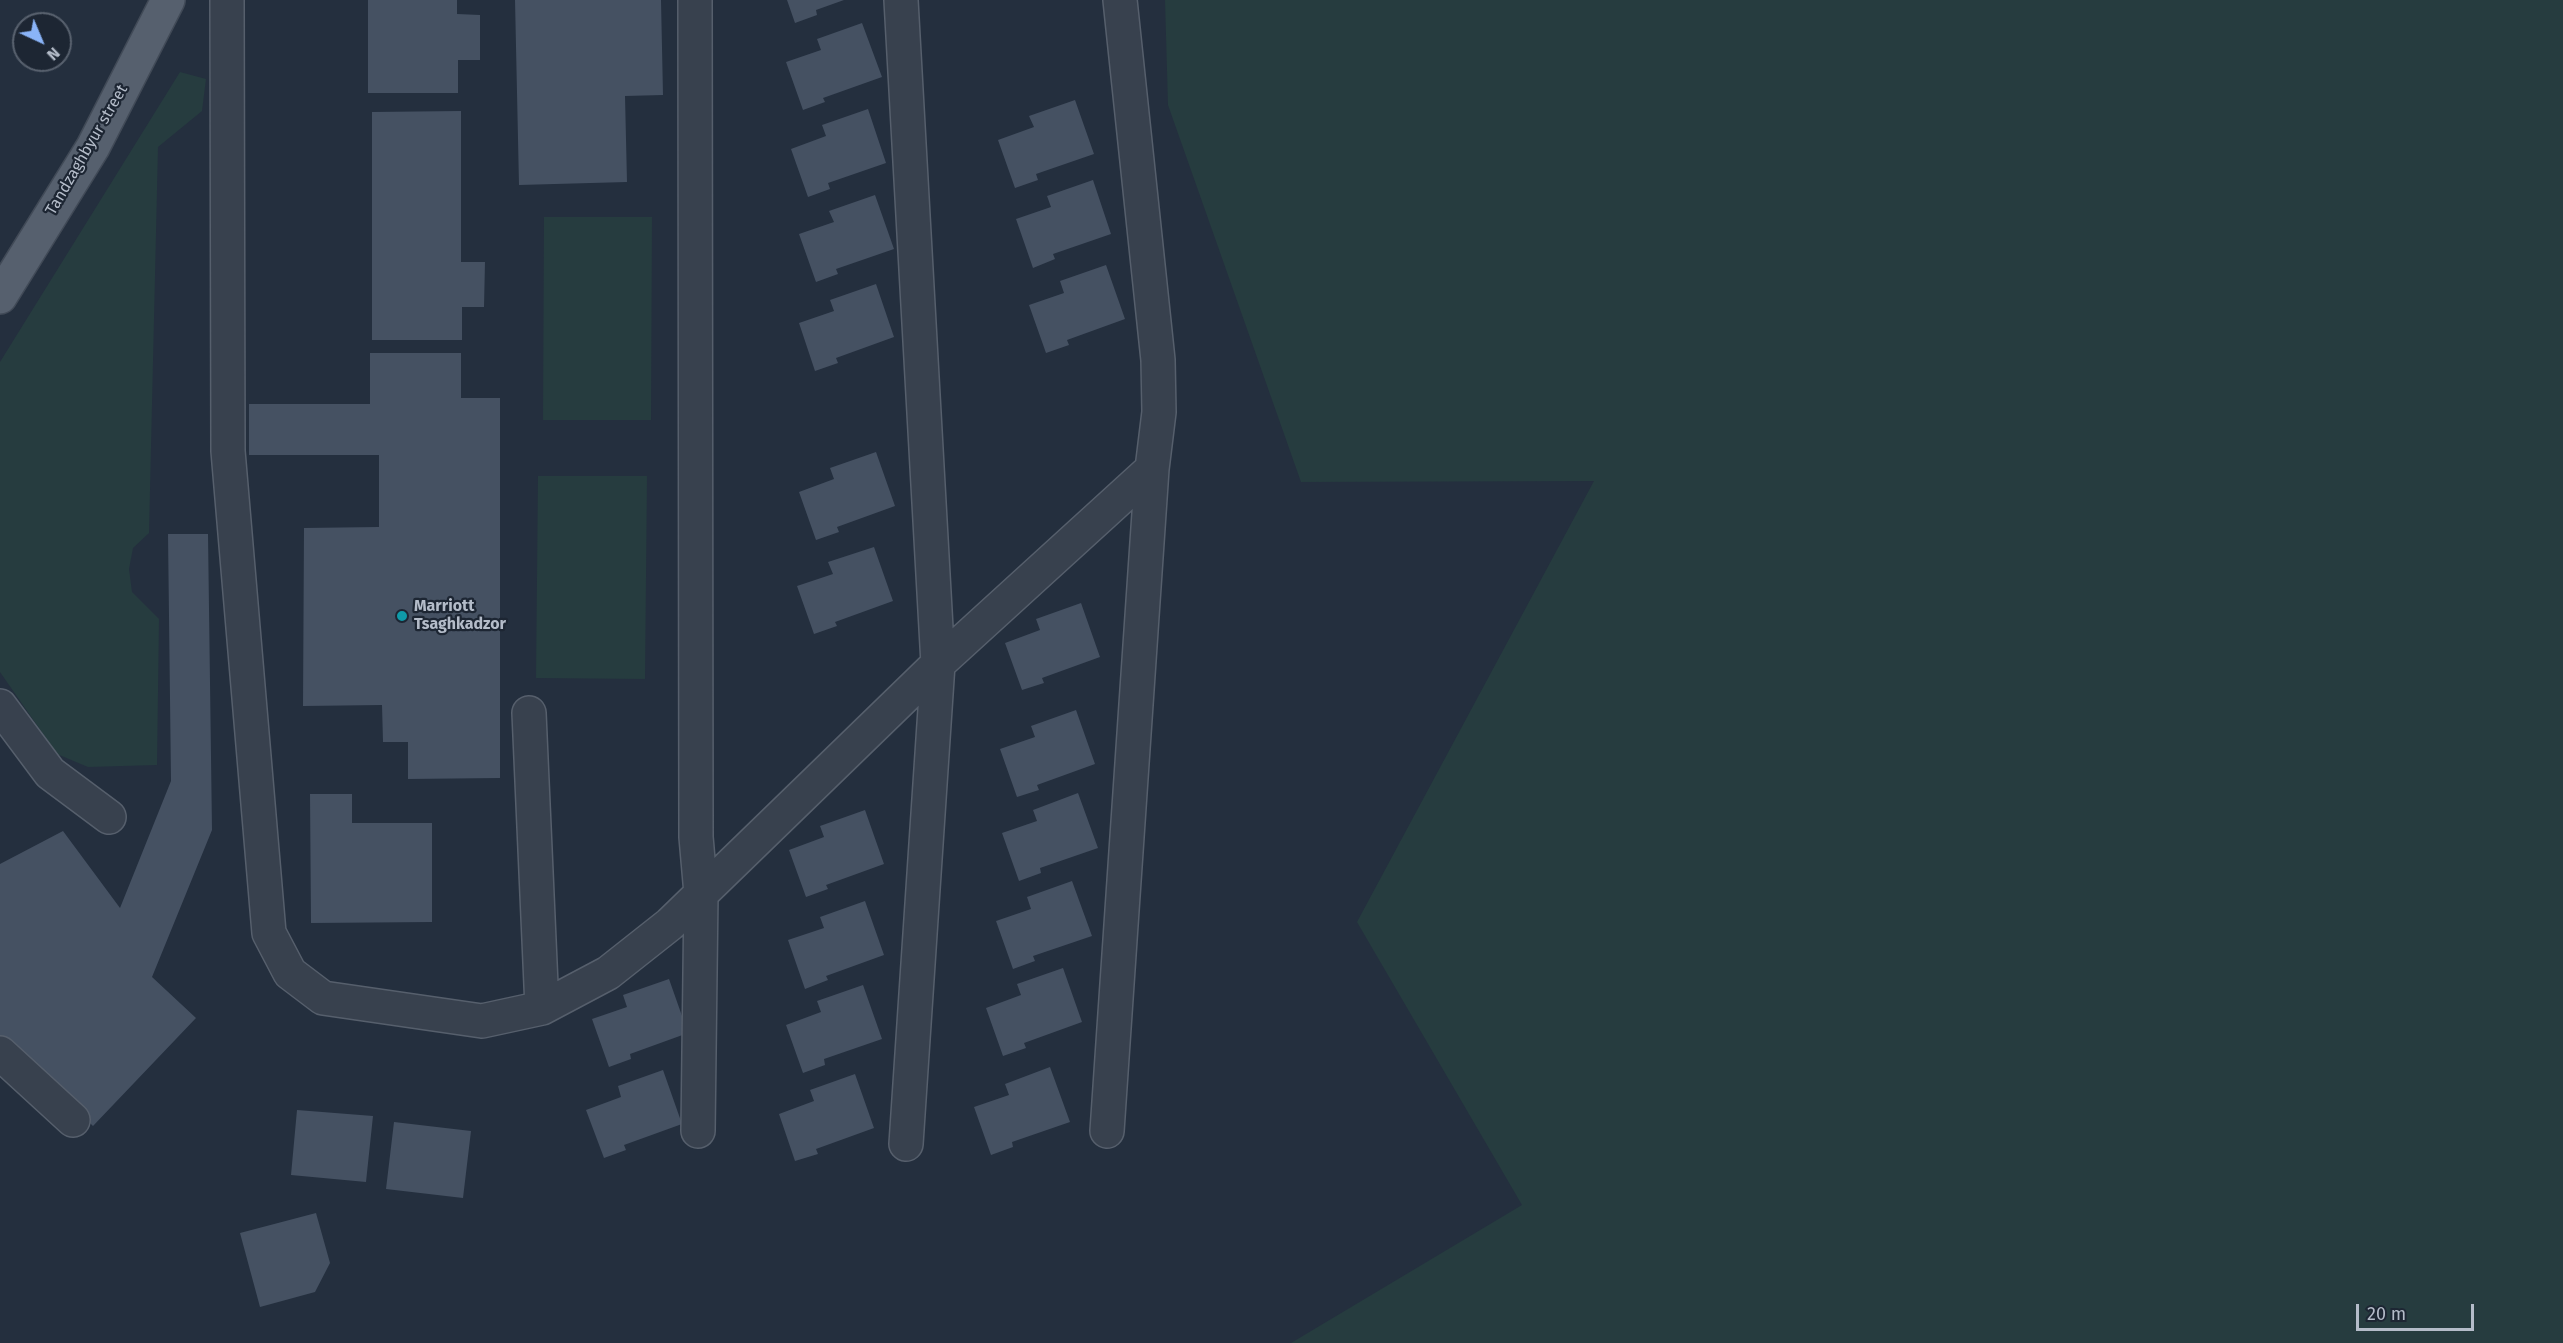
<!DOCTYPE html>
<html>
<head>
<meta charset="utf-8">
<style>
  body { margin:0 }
  #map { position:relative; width:2563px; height:1343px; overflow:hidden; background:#242f3e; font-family:"Fira Sans",sans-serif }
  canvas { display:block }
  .north { position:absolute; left:12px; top:12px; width:60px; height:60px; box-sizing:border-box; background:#1d2633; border:2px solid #59626f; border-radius:50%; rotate:136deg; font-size:16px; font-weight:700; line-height:24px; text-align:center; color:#b4bcc9 }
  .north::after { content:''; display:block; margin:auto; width:21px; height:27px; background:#8ab4f8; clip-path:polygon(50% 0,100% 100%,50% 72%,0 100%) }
  .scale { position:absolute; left:2356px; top:1304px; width:118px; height:27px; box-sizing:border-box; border:3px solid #b4bcc9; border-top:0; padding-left:8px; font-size:18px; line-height:21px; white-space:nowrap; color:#b4bcc9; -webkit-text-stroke:4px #1d2633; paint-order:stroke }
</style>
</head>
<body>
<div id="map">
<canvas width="2563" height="1343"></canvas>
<div class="north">N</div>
<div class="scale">20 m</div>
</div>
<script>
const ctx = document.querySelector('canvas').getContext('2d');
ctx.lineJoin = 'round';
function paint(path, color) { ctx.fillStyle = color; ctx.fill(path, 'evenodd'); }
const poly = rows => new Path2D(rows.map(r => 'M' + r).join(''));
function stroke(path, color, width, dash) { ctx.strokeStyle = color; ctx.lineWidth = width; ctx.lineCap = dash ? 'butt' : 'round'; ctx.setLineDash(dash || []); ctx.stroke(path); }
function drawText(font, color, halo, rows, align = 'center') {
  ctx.font = font + ' "Fira Sans",sans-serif'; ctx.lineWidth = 4.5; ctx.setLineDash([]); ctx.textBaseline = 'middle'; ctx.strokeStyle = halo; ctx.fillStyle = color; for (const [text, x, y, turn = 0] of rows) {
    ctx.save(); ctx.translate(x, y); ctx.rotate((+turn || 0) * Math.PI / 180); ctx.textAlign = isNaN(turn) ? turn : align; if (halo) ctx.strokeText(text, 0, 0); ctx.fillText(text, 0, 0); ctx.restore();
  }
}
paint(poly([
  [1165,0,2563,0,2563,1343,1291,1343,1522,1205,1357,922,1594,481,1301,482,1168,105],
  [180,72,206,79,202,111,158,147,149,533,133,548,129,569,132,592,159,619,157,765,88,767,57,754,0,672,0,362],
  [544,217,652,217,651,420,543,420],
  [538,476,647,476,645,679,536,678]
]), '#263c3f');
paint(poly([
  [368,0,457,0,457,14,480,15,480,60,458,60,458,93,368,93],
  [515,0,661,0,663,95,625,96,627,182,519,185],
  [787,0,844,0,816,10,817,15,795,23],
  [862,23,882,77,823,98,825,102,803,110,786,62,821,50,817,39],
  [1075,100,1094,154,1036,174,1038,180,1015,188,998,140,1034,127,1029,116],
  [868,109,886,163,828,183,830,189,808,197,791,149,826,136,822,125],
  [461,111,461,262,485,262,484,307,462,307,462,340,372,340,372,112],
  [1093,180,1111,234,1053,254,1055,259,1033,268,1016,219,1051,207,1047,196],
  [875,195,894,249,836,269,838,274,816,282,799,234,834,222,829,211],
  [1106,265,1125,319,1067,340,1069,345,1046,353,1029,305,1064,293,1060,281],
  [876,284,894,337,836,358,838,363,815,371,799,323,834,311,830,300],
  [370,353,461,353,461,398,500,398,500,778,408,779,408,742,383,742,382,705,303,706,304,528,379,527,379,455,249,455,249,404,370,404],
  [876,452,895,506,837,527,839,532,816,540,799,492,834,479,830,468],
  [168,534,208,534,212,830,152,977,196,1018,93,1126,0,1038,0,864,63,831,120,908,171,781],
  [874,547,893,601,835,622,837,626,814,634,797,586,833,574,828,562],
  [1081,603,1100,657,1042,678,1044,683,1022,690,1005,643,1040,630,1036,619],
  [1076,710,1095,764,1037,785,1039,790,1017,797,1000,749,1035,737,1031,726],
  [1078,793,1098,848,1040,868,1041,873,1019,881,1002,833,1037,821,1033,810],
  [310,794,352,794,352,823,432,823,432,922,311,923],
  [865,810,884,864,826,885,828,889,806,897,789,850,824,837,820,826],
  [1072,881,1092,936,1033,956,1035,961,1013,969,996,921,1031,909,1027,897],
  [865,901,884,955,826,976,828,980,805,989,788,940,824,928,820,917],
  [1063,968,1082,1022,1024,1043,1026,1048,1003,1056,986,1008,1021,995,1017,984],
  [669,979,688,1033,630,1054,631,1059,609,1067,592,1019,627,1007,623,995],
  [863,985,882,1039,824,1059,825,1065,803,1073,786,1025,821,1012,817,1001],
  [1050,1067,1070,1122,1012,1142,1013,1147,991,1155,974,1107,1009,1095,1005,1084],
  [663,1070,682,1124,624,1145,626,1150,604,1158,586,1110,621,1097,618,1086],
  [855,1074,874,1128,816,1149,818,1154,795,1161,779,1114,814,1101,810,1090],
  [297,1110,373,1116,366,1182,291,1175],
  [394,1122,471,1131,463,1198,386,1189],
  [316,1213,330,1263,315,1292,260,1307,240,1233]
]), '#455162');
const minor = poly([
  [227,0,228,451,269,933,290,973,323,998,482,1021,542,1008,608,973,670,924,938,664,1152,469],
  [695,0,696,837,701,894,698,1131],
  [901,0,938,664,906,1144],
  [0,706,50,773,109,817],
  [529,713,542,1008],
  [0,1053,73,1120],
  [1107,1131,1152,469,1159,412,1158,360,1120,0]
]);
const major = poly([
  [0,297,93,147,168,0]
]);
stroke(minor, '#565f6c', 36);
stroke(major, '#414a57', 36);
stroke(minor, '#38414e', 33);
stroke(major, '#56606e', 33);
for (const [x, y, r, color] of [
  [402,616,6,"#0f9aa8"]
]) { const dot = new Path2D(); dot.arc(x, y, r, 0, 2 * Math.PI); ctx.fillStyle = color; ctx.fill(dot); stroke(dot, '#1d2633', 2); }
drawText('16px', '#b4bcc9', '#1d2633', [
  ["Tandzaghbyur street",87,150,-60]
]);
drawText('bold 16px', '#b4bcc9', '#1d2633', [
  ["Marriott",414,607],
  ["Tsaghkadzor",414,625]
], 'left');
</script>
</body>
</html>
